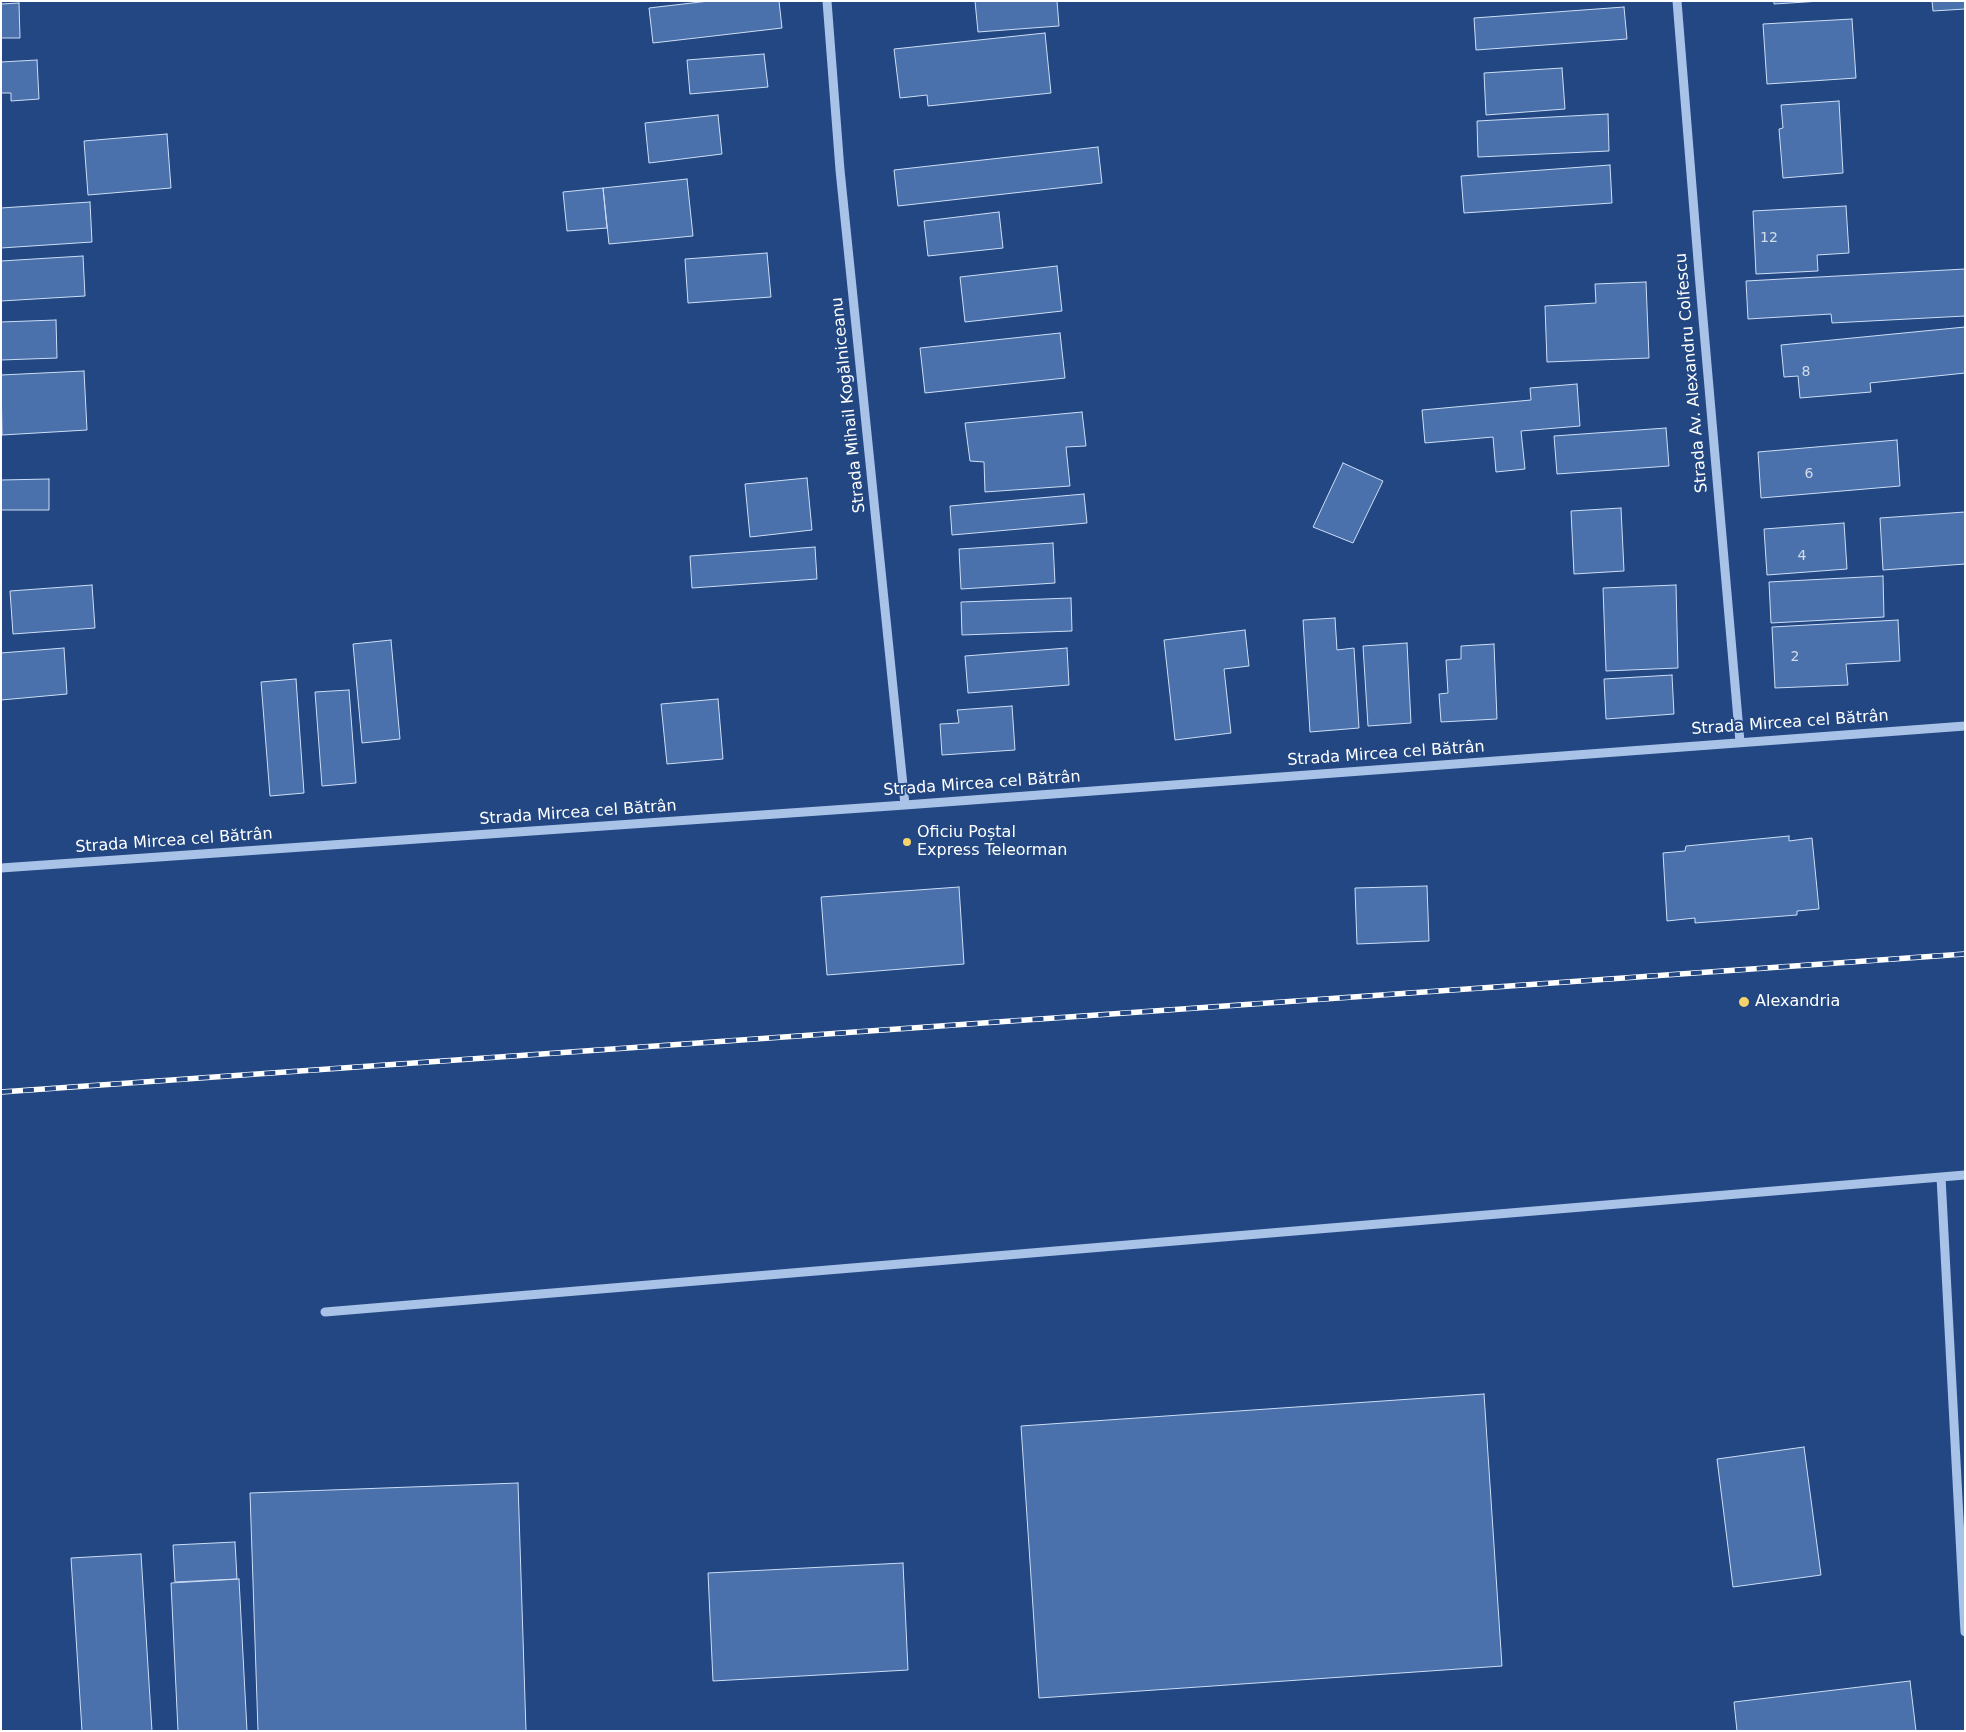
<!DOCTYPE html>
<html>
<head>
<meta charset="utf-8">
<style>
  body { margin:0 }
  #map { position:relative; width:1966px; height:1732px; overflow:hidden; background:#224782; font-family:"DejaVu Sans",sans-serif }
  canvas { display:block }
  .frame { position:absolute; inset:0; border:2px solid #fff; pointer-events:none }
</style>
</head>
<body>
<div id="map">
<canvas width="1966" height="1732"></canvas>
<div class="frame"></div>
</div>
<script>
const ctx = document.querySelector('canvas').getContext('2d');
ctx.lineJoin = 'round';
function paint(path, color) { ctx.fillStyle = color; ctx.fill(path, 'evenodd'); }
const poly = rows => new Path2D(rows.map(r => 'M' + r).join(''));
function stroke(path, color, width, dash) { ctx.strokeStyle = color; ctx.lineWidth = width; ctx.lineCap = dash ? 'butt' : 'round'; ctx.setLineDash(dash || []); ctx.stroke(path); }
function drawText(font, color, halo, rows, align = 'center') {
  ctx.font = font + ' "DejaVu Sans",sans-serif'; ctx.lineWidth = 4; ctx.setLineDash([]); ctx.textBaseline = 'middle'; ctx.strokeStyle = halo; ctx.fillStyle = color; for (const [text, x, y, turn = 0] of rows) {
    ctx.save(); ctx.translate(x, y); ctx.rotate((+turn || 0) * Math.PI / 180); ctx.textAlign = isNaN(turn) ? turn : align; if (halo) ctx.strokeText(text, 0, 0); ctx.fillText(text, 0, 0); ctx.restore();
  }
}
const building = poly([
  [709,1,779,1,782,28,653,43,649,8,709,1],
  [975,1,1057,1,1059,26,978,32,975,1],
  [1774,1,1821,1,1774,4,1774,1],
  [1932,1,1965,1,1965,9,1933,11,1932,1],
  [19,3,20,38,1,38,1,4,19,3],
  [1624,7,1627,39,1476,50,1474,18,1624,7],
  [1852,19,1856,78,1767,84,1763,24,1852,19],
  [1045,33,1051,93,928,106,927,95,900,98,894,49,1045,33],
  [764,54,768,87,690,94,687,60,764,54],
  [37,60,39,99,11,101,11,93,1,93,1,62,37,60],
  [1562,68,1565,109,1486,115,1484,73,1562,68],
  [1839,101,1843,173,1783,178,1779,129,1783,128,1781,105,1839,101],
  [1608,114,1609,151,1478,157,1477,121,1608,114],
  [718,115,722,154,649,163,645,123,718,115],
  [167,134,171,188,88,195,84,141,167,134],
  [1098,147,1102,183,898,206,894,170,1098,147],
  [1610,165,1612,203,1464,213,1461,176,1610,165],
  [687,179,693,236,609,244,603,188,687,179],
  [603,188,607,228,567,231,563,192,603,188],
  [90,202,92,242,1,248,1,208,90,202],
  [1846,206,1849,253,1817,255,1818,271,1756,274,1753,211,1846,206],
  [999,212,1003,248,928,256,924,221,999,212],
  [767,253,771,297,688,303,685,259,767,253],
  [83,256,85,296,1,301,1,261,83,256],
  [1057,266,1062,311,965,322,960,277,1057,266],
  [1965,269,1965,316,1832,323,1831,314,1748,319,1746,281,1965,269],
  [1646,282,1649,358,1547,362,1545,306,1596,303,1595,284,1646,282],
  [56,320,57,358,1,360,1,322,56,320],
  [1965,327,1965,373,1870,383,1871,392,1800,398,1798,376,1784,377,1781,345,1965,327],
  [1060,333,1065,378,925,393,920,348,1060,333],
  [84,371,87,430,2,435,1,375,84,371],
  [1577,384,1580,426,1521,431,1525,469,1496,472,1493,437,1425,443,1422,410,1531,400,1530,388,1577,384],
  [1082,412,1086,446,1066,447,1070,486,985,492,984,462,970,461,965,423,1082,412],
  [1666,428,1669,466,1557,474,1554,436,1666,428],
  [1897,440,1900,486,1761,498,1758,452,1897,440],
  [1343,463,1383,481,1353,543,1313,527,1343,463],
  [807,478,812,530,750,537,745,484,807,478],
  [49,479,49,510,1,510,1,480,49,479],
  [1084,494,1087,523,952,535,950,506,1084,494],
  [1621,508,1624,571,1574,574,1571,511,1621,508],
  [1965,512,1965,564,1883,570,1880,518,1965,512],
  [1844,523,1847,569,1767,575,1764,529,1844,523],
  [1053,543,1055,583,961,589,959,549,1053,543],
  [815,547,817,579,692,588,690,556,815,547],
  [1883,576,1884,617,1771,623,1769,582,1883,576],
  [92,585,95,628,13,634,10,591,92,585],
  [1676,585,1678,668,1606,671,1603,588,1676,585],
  [1071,598,1072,631,962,635,961,602,1071,598],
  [1335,618,1337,650,1354,648,1359,728,1310,732,1303,620,1335,618],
  [1898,620,1900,661,1846,664,1848,685,1775,688,1772,627,1898,620],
  [1245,630,1249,666,1224,669,1231,733,1175,740,1164,640,1245,630],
  [391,640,400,739,362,743,353,644,391,640],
  [1407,643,1411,723,1368,726,1363,646,1407,643],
  [1494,644,1497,719,1441,722,1439,694,1448,693,1446,660,1461,659,1461,646,1494,644],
  [64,648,67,694,1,700,1,653,64,648],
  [1067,648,1069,685,968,693,965,656,1067,648],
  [1672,675,1674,714,1606,719,1604,679,1672,675],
  [296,679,304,793,270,796,261,682,296,679],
  [349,690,356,783,322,786,315,692,349,690],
  [718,699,723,759,667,764,661,704,718,699],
  [1012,706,1015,750,942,755,940,724,959,723,957,710,1012,706],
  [1789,836,1789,841,1812,838,1819,909,1797,911,1797,915,1695,923,1695,918,1667,921,1663,853,1685,851,1686,846,1789,836],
  [1427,886,1429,941,1357,944,1355,888,1427,886],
  [959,887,964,964,827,975,821,897,959,887],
  [1484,1394,1502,1666,1039,1698,1021,1426,1484,1394],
  [1804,1447,1821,1575,1733,1587,1717,1459,1804,1447],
  [518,1483,526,1731,258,1731,250,1493,518,1483],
  [235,1542,237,1579,175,1582,173,1545,235,1542],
  [141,1554,152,1731,82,1731,71,1558,141,1554],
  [903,1563,908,1670,713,1681,708,1573,903,1563],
  [239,1579,247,1731,178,1731,171,1583,239,1579],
  [1910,1681,1916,1731,1737,1731,1734,1702,1910,1681]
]);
paint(building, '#4a71ab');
stroke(building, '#cddef6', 1);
stroke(poly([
  [827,1,840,170,905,805],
  [1677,1,1699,273,1740,742],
  [1,868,905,805,1965,726],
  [1941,1177,1965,1632],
  [325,1312,1965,1175]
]), '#a9c2e8', 9);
const rail = poly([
  [1,1092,1965,954]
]);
stroke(rail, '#fff', 5.5);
stroke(rail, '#224782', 4, [11]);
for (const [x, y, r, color] of [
  [907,842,5,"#f4d36b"],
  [1744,1002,6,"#f4d36b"]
]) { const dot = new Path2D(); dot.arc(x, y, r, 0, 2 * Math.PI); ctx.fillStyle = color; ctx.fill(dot); stroke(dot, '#224782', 2); }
drawText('14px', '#d2dcea', null, [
  ["12",1769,238],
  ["8",1806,372],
  ["6",1809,474],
  ["4",1802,556],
  ["2",1795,657]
]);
drawText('16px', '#fff', '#224782', [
  ["Strada Av. Alexandru Colfescu",1692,373,-95],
  ["Strada Mihail Kogălniceanu",849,405,-96],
  ["Strada Mircea cel Bătrân",1790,723,-4],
  ["Strada Mircea cel Bătrân",1386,754,-4],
  ["Strada Mircea cel Bătrân",982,784,-4],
  ["Strada Mircea cel Bătrân",578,813,-4],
  ["Strada Mircea cel Bătrân",174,841,-4]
]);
drawText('16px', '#fff', '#224782', [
  ["Oficiu Poștal",917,833],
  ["Express Teleorman",917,851],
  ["Alexandria",1755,1002]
], 'left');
</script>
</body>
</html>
